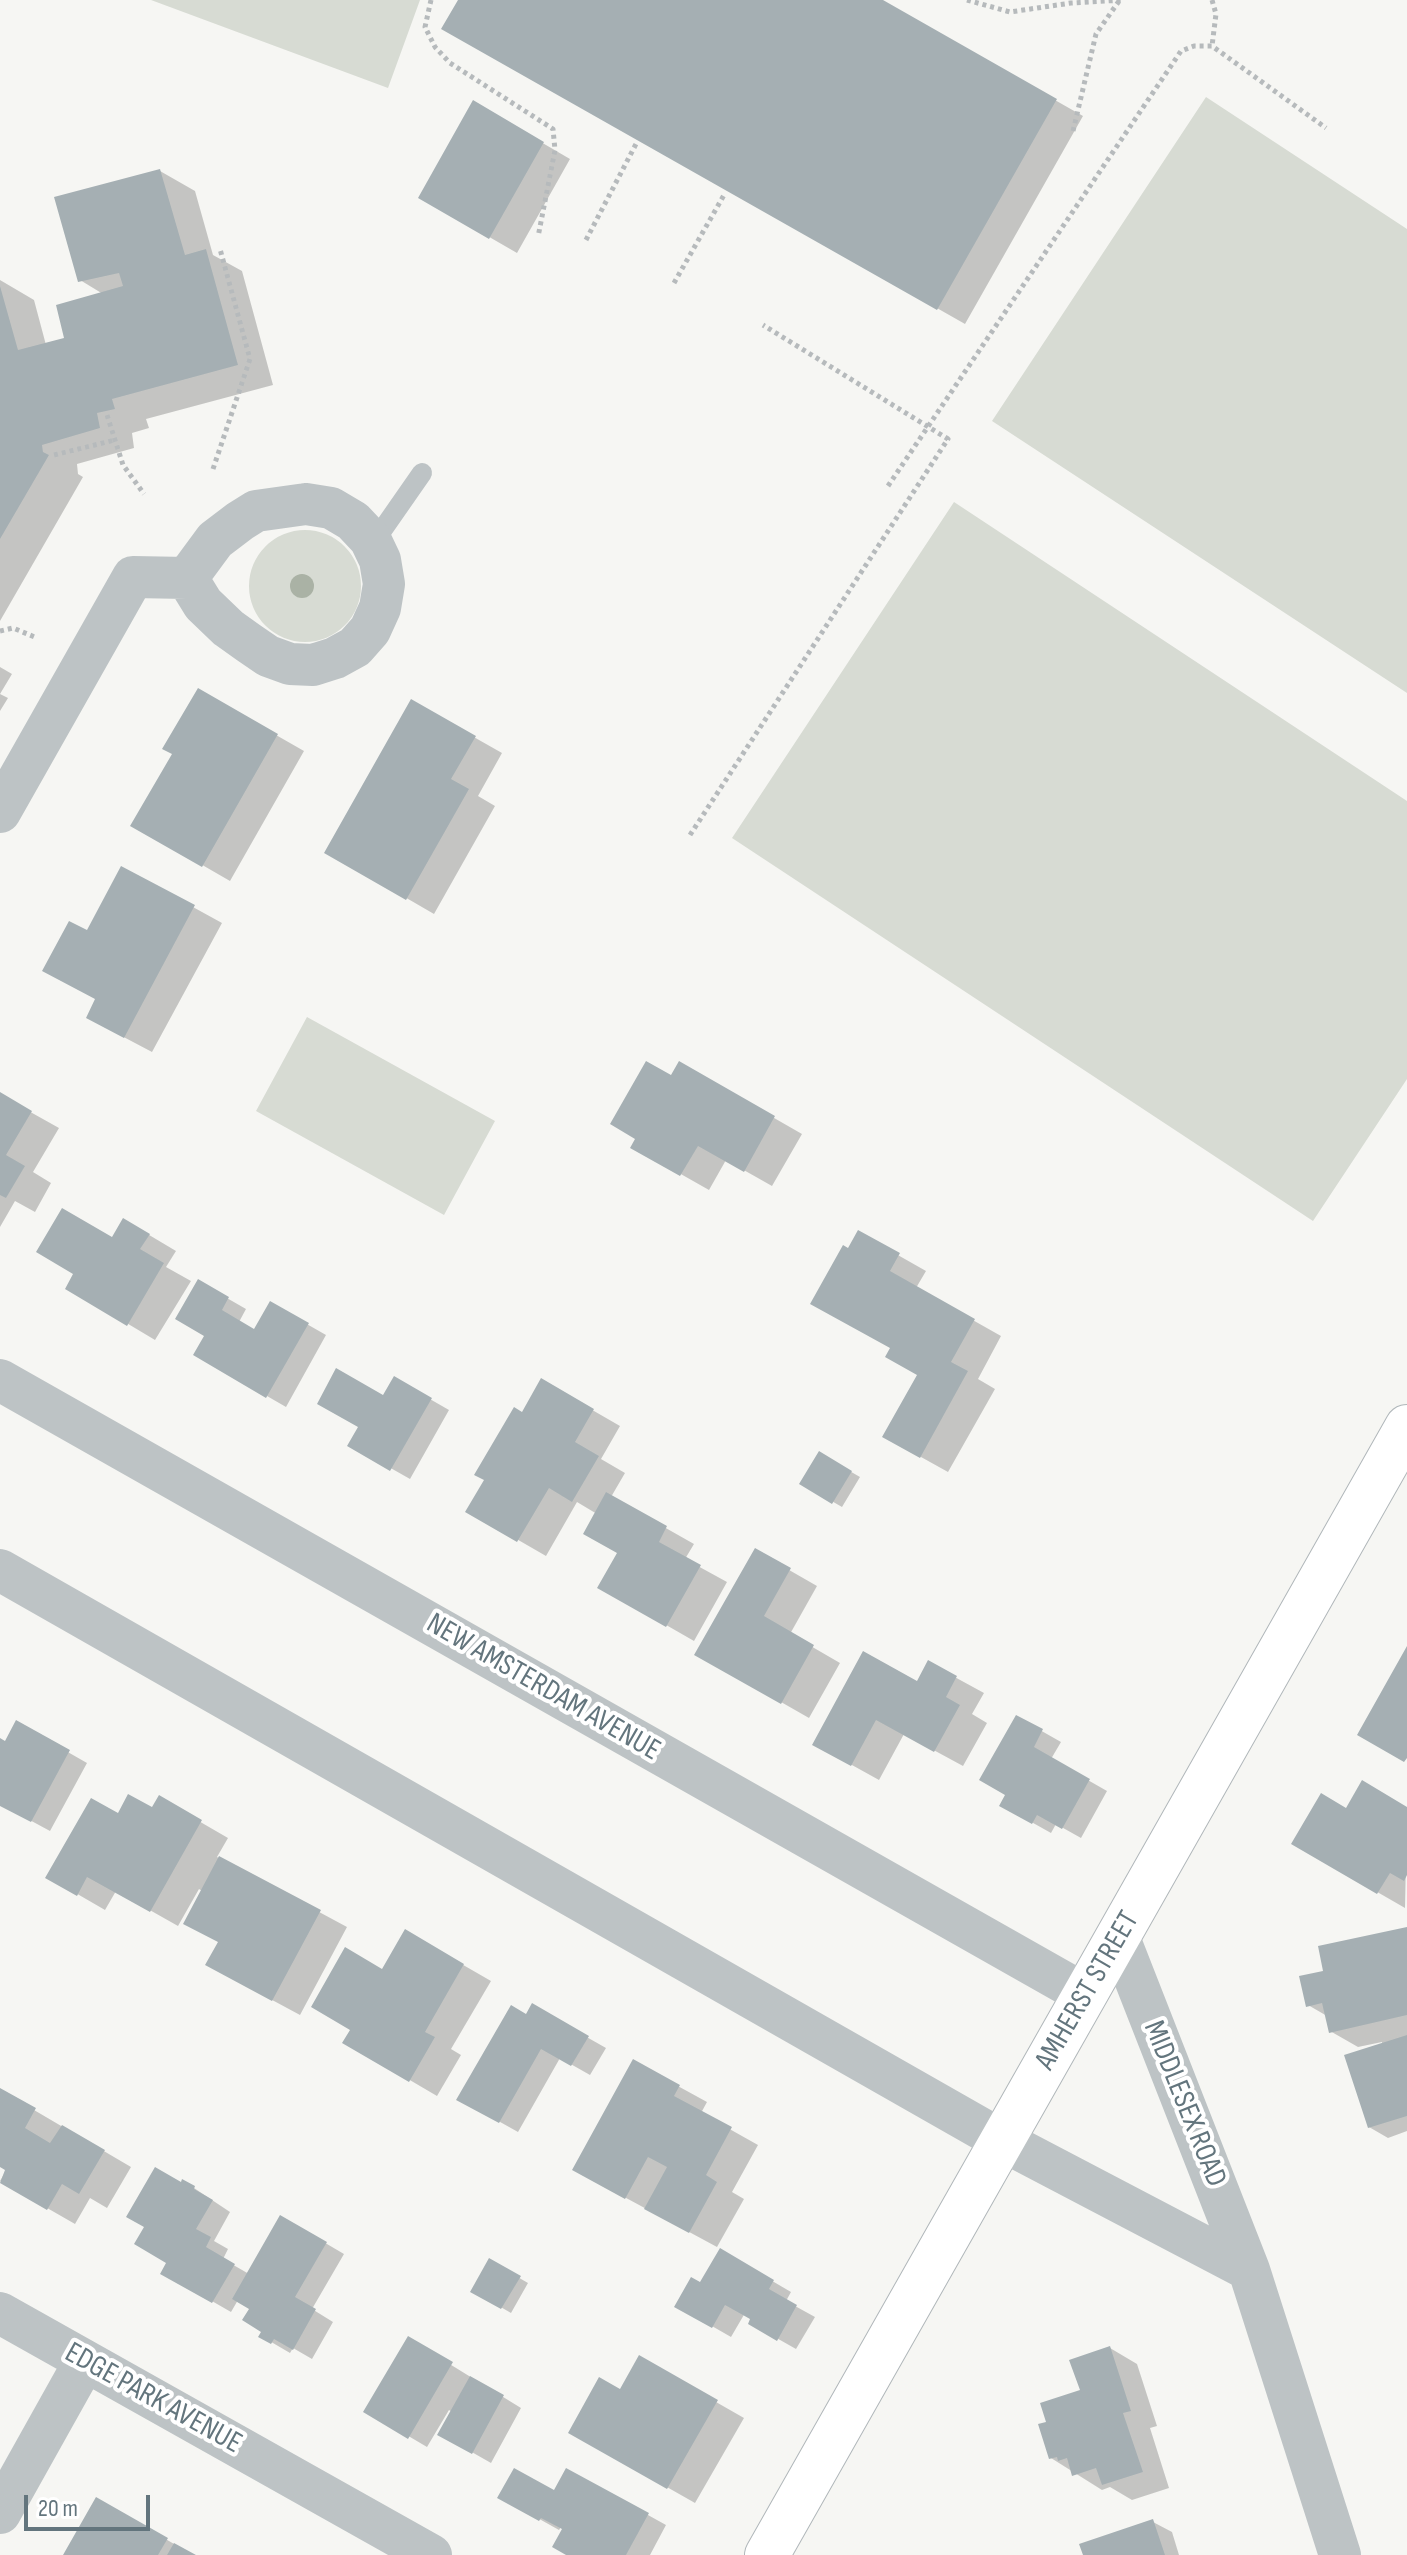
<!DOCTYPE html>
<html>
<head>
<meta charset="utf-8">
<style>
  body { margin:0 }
  #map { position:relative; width:1407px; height:2555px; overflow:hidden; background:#f6f6f3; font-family:"Sofia Sans Condensed",sans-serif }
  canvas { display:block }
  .scale { position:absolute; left:24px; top:2495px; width:126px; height:36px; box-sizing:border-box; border:4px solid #63757d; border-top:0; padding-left:10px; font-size:24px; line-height:28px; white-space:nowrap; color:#63757d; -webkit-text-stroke:6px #fff; paint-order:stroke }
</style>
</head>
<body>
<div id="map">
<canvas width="1407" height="2555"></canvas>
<div class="scale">20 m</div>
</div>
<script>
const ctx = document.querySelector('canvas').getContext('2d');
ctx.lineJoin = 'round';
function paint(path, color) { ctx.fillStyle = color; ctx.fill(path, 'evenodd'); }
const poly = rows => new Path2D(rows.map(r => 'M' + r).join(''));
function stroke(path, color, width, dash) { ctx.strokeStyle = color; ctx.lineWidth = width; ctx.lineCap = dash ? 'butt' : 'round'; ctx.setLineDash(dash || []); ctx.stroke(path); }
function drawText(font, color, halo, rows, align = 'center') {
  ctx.font = font + ' "Sofia Sans Condensed",sans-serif'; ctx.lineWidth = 8; ctx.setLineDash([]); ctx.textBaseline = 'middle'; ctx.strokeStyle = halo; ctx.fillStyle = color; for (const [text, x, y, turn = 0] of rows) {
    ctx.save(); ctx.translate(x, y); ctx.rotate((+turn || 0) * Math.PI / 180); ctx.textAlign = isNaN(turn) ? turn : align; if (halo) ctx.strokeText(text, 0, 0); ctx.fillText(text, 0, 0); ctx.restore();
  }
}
paint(poly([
  [151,0,420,0,388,88],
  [1206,97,1407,229,1407,693,992,421],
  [954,502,1407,801,1407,1079,1313,1221,732,838],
  '249 586a56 56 0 1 1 112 0a56 56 0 1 1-112 0Z',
  [307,1017,495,1121,444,1215,256,1111]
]), '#d7dbd3');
paint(poly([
  [460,0,879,0,1083,116,965,324,444,28],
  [474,103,570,159,517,253,420,197],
  [160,171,195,191,213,255,242,271,273,385,146,419,149,428,132,433,134,448,77,464,78,474,83,477,0,621,0,280,34,300,46,345,66,339,103,294,80,280],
  [0,667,12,674,0,694,8,698,0,711],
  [199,691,304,751,230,881,133,825,174,754],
  [412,702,502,753,478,796,495,806,434,914,327,852],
  [122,868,222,923,152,1052,116,1033,97,1000,88,933],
  [680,1064,802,1134,772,1186,726,1160,709,1190,633,1147],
  [0,1095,59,1128,33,1172,51,1183,35,1212,15,1201,0,1227],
  [124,1220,176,1251,166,1267,191,1281,155,1340,68,1288,76,1274,112,1240],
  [859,1233,926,1271,916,1288,1001,1336,978,1379,995,1389,948,1472,885,1437,919,1374,892,1348,849,1251],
  [199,1282,246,1309,239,1322,255,1331,270,1303,326,1335,286,1407,196,1355,206,1335],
  [395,1379,449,1410,410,1479,350,1445],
  [542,1381,620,1426,601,1459,625,1473,611,1497,694,1544,685,1559,727,1582,694,1641,600,1587,619,1552,597,1514,577,1502,546,1556,468,1511],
  [820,1454,860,1477,842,1507,802,1484],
  [756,1551,817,1586,790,1634,840,1663,809,1718,697,1654],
  [929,1663,984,1693,972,1714,987,1723,963,1766,904,1734,879,1780,814,1744,918,1683],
  [1017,1717,1061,1742,1051,1759,1107,1791,1081,1838,1056,1824,1051,1833,1001,1805,1007,1794],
  [17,1723,87,1763,50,1831,0,1804,0,1740,6,1743],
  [159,1798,228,1838,217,1857,347,1927,300,2015,235,1980,202,1891,199,1889,178,1926,116,1891,105,1910,48,1877,119,1816,152,1810],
  [1407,1809,1405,1908,1294,1844,1346,1810],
  [1407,1929,1407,2131,1388,2138,1369,2127,1382,2042,1358,2047,1330,2031,1327,2016,1308,2005,1326,1972],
  [406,1932,491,1981,451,2049,461,2055,437,2096,345,2042],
  [532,2006,606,2048,590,2075,560,2058,518,2132,459,2099,527,2016],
  [634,2062,707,2102,701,2113,758,2145,732,2192,744,2199,717,2247,602,2185],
  [0,2090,131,2167,107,2208,90,2198,75,2224,0,2181,7,2169,0,2165],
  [181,2185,194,2188,230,2212,214,2241,228,2249,223,2259,249,2274,281,2217,344,2254,312,2309,333,2322,312,2359,293,2348,290,2353,261,2336,264,2331,252,2308,238,2300,231,2312,163,2273,169,2262],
  [721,2251,791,2292,786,2301,815,2317,796,2349,750,2323,753,2318,745,2313,731,2337,677,2306,701,2285],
  [490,2261,528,2283,511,2313,473,2291],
  [409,2339,521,2408,491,2463,440,2434,452,2412,449,2410,427,2447,366,2411],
  [1110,2348,1137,2364,1157,2426,1150,2428,1169,2488,1132,2500,1110,2487,1102,2490,1051,2458,1082,2392],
  [639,2358,744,2418,695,2503,570,2432,621,2392],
  [567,2470,666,2525,650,2555,569,2555,565,2529,561,2527,559,2530,500,2497,554,2493],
  [97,2499,193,2555,65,2555],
  [1153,2522,1172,2532,1179,2555,1085,2555]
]), '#0003');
paint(poly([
  [458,0,883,0,1057,99,937,310,441,29],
  [473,100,544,142,489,239,418,198],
  [160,169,185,255,206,249,238,365,112,399,115,409,97,413,100,428,42,445,43,452,49,455,0,539,0,286,18,350,64,338,56,305,123,286,119,273,78,282,54,197],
  [198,688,278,734,202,867,130,826,172,754,162,749],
  [411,699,476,736,451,779,469,789,406,900,324,853],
  [121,866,195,905,124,1038,86,1018,95,999,42,971,69,921,87,930],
  [646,1061,671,1075,679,1061,775,1116,744,1172,698,1146,680,1176,630,1148,635,1139,610,1124],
  [0,1092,32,1111,6,1155,25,1166,6,1198,0,1195],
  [62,1208,112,1237,123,1218,150,1234,140,1249,164,1263,127,1326,65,1289,73,1274,36,1252],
  [858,1230,900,1253,890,1271,975,1319,951,1362,968,1371,920,1458,882,1437,917,1375,885,1357,890,1348,810,1304,843,1245,848,1248],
  [198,1279,229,1297,222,1310,254,1329,270,1301,309,1323,266,1398,193,1355,204,1336,175,1319],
  [336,1368,383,1395,394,1376,432,1398,390,1471,347,1446,358,1427,317,1404],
  [541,1378,594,1409,575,1442,599,1456,572,1502,549,1488,517,1542,465,1512,484,1480,474,1475,514,1407,522,1412],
  [819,1451,852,1471,832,1504,799,1484],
  [606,1492,667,1526,659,1542,701,1565,666,1627,597,1588,617,1553,583,1534],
  [755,1548,791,1568,764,1616,814,1645,781,1704,694,1655],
  [1407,1646,1407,1758,1404,1762,1357,1735],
  [863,1651,917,1681,928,1660,957,1676,946,1697,960,1705,934,1752,876,1720,851,1766,812,1745],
  [1016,1715,1043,1729,1034,1747,1090,1779,1062,1829,1037,1815,1032,1824,999,1806,1005,1795,979,1780],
  [16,1720,70,1750,31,1822,0,1806,0,1738,5,1741],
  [1362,1780,1407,1807,1407,1875,1404,1881,1390,1873,1377,1894,1291,1844,1321,1793,1346,1808],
  [128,1794,152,1807,159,1795,202,1820,150,1912,87,1877,77,1896,45,1878,91,1798,118,1813],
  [219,1856,321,1910,272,2001,205,1965,218,1942,183,1924],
  [1407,1927,1407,2015,1329,2033,1322,2003,1306,2007,1299,1976,1323,1971,1318,1946],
  [405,1929,464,1964,425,2032,435,2037,409,2082,342,2043,350,2030,311,2007,345,1947,382,1969],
  [532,2003,589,2036,571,2066,541,2049,499,2123,456,2100,511,2005,526,2014],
  [1407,2035,1407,2116,1368,2128,1344,2055],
  [633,2059,680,2085,674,2096,732,2127,706,2175,717,2182,689,2233,644,2209,667,2167,648,2157,625,2199,572,2170],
  [0,2088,36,2108,25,2128,50,2143,62,2125,105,2150,79,2194,62,2184,47,2210,0,2183,5,2170,0,2167],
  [155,2167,181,2182,182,2179,195,2186,194,2189,213,2200,196,2229,211,2237,206,2247,235,2264,212,2303,160,2274,166,2263,134,2244,144,2227,126,2217],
  [280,2215,327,2242,295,2297,316,2309,293,2350,274,2339,271,2344,258,2337,261,2332,242,2320,249,2309,232,2299],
  [720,2248,774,2280,769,2289,797,2305,777,2341,748,2324,750,2319,725,2305,712,2328,674,2307,691,2277,700,2282],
  [489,2258,521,2276,501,2309,470,2292],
  [408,2336,453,2362,408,2439,363,2412],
  [1110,2346,1131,2411,1123,2413,1143,2472,1102,2485,1096,2468,1072,2476,1067,2458,1058,2461,1057,2457,1049,2459,1038,2424,1046,2422,1040,2403,1080,2390,1069,2360],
  [639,2355,718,2400,667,2489,568,2433,599,2377,620,2389],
  [470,2376,504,2395,472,2454,437,2435],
  [514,2468,554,2490,566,2468,649,2513,626,2555,566,2555,552,2547,562,2529,541,2518,539,2521,497,2498],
  [96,2497,168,2538,158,2555,63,2555],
  [1153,2519,1165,2555,1083,2555,1079,2544],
  [174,2543,196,2555,167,2555]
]), '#a5afb3');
const secondary = poly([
  [767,2555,1407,1427]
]);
stroke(secondary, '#b0b7ba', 46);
stroke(poly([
  [431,0,425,27,435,47,450,63,553,129,555,150,538,237],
  [967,0,1010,12,1071,3,1124,0],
  [1212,0,1216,14,1212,46],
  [1073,131,1096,34,1119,1],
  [586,240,636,144],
  [674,283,724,195],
  [107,415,123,465,144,494],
  [54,455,115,440],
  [213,469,250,359,220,249],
  [888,486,1181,51,1194,46,1212,46,1326,128],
  [0,631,13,628,37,638],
  [690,835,948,439,763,325]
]), '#b6babc', 5, [4, 4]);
stroke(poly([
  [370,539,383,529,422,473]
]), '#bdc3c5', 20);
stroke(poly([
  [306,504,331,508,353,521,370,539,380,560,384,584,380,608,370,630,355,647,335,658,313,665,290,664,268,656,249,643,228,628,203,604,187,578,215,540,240,521,256,511,306,504],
  [0,812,133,577,187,578],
  [0,1380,1086,1995],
  [0,1570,1001,2140,1249,2270],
  [1119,1938,1249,2270,1340,2555],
  [0,2313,431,2555],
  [0,2513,85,2361]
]), '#bdc3c5', 42);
stroke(secondary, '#fff', 44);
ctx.fillStyle = '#aab2a5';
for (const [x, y] of [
  [302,586]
]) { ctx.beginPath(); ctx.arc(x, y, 12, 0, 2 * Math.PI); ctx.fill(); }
drawText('30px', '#63757d', '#fff', [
  ["NEW AMSTERDAM AVENUE",543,1688,30],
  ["AMHERST STREET",1088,1991,-60],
  ["MIDDLESEX ROAD",1184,2104,68],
  ["EDGE PARK AVENUE",153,2399,29]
]);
</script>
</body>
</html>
